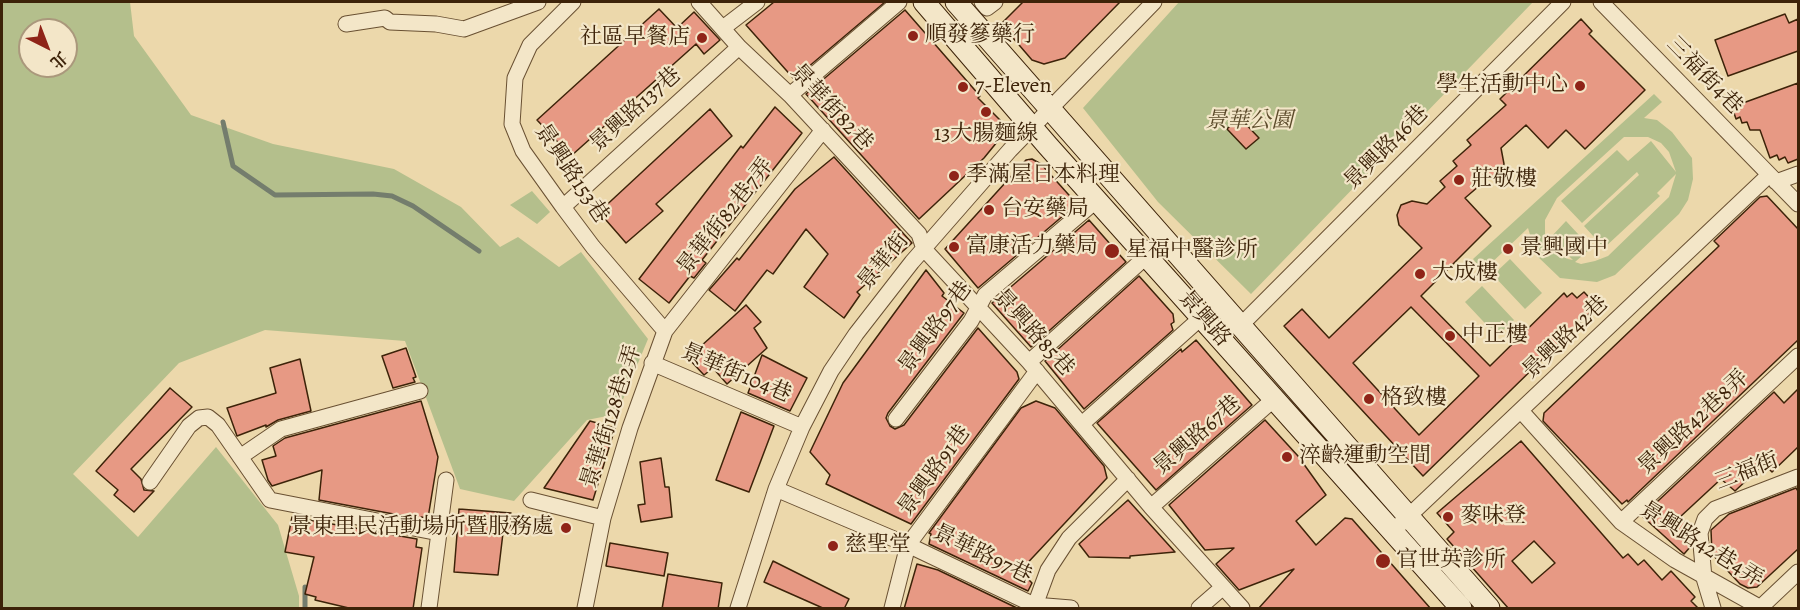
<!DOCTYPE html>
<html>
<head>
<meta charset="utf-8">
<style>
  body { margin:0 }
  #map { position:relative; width:1800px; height:610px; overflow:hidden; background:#ecd8ab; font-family:Alegreya,"Noto Serif TC",serif }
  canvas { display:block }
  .frame { position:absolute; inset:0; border:3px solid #3d2309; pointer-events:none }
  .north { position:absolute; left:18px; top:18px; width:60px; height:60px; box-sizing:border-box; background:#f3e6c8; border:2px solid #aa987c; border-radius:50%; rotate:138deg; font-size:16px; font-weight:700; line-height:24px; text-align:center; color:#3d2309 }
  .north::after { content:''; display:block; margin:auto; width:21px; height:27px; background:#8f2418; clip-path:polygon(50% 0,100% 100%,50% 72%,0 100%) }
</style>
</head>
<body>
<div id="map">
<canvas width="1800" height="610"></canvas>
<div class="frame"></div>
<div class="north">北</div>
</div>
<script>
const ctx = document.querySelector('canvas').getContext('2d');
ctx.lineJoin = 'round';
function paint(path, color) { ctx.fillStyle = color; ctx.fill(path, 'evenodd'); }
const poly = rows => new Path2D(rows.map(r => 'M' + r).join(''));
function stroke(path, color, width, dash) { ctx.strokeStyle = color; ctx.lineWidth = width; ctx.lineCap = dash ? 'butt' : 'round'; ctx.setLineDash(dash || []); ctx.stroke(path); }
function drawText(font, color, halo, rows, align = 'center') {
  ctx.font = font + ' Alegreya,"Noto Serif TC",serif'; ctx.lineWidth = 4.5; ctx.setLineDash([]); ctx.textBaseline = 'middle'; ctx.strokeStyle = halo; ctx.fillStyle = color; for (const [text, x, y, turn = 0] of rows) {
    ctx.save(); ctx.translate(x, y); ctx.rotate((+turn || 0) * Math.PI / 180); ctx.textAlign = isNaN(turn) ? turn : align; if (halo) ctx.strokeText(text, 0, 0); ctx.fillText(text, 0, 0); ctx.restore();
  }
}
paint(poly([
  [2,2,130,2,134,36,191,115,273,144,394,169,461,207,500,247,518,237,559,267,581,252,648,339,617,414,587,420,514,501,460,489,405,341,265,330,179,363,73,474,138,537,216,447,278,525,299,596,299,608,2,608],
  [30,30,66,30,66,66,30,66],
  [1179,2,1533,2,1251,294,1158,202,1083,108],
  [1654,94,1662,102,1644,118,1657,120,1672,132,1692,158,1693,179,1688,200,1679,214,1615,275,1597,282,1560,278,1536,255,1528,228,1483,271,1473,259],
  [1624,137,1648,137,1661,143,1669,152,1676,172,1651,141,1628,161,1617,150,1561,201,1582,223,1637,172,1639,175,1584,226,1604,248,1660,196,1657,193,1676,174,1669,197,1608,256,1595,261,1581,264,1575,262,1591,248,1566,221,1550,238,1573,260,1568,259,1552,250,1545,237,1545,220,1557,198],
  [532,191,550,212,537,224,510,205],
  [1510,259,1542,293,1525,309,1493,275],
  [1482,286,1514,320,1497,336,1465,302]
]), '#b4bf8c');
stroke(poly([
  [223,122,233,166,275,195,373,194,392,196,413,206,479,251],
  [305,587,305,608]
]), '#747d6d', 5);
const building = poly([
  [774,2,885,2,794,79,746,25,774,2],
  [1023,2,1120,2,1065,58,1044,64,1032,60,1001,24,1023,2],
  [659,9,677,28,694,12,720,40,704,54,696,44,571,156,537,120,659,9],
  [905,10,980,96,978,98,1005,125,1006,131,984,158,919,219,806,94,905,10],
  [1785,14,1789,23,1798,19,1798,51,1728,76,1715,40,1785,14],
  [1581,19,1592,31,1589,34,1645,90,1585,149,1566,130,1548,148,1526,125,1501,148,1504,164,1501,172,1495,176,1477,179,1479,186,1465,198,1491,226,1421,296,1490,366,1564,293,1567,297,1572,293,1577,298,1584,292,1597,306,1423,476,1284,326,1302,309,1329,338,1422,248,1399,225,1397,215,1401,205,1412,201,1427,204,1445,187,1440,181,1457,166,1453,161,1471,145,1467,140,1506,105,1500,99,1581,19],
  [1411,307,1479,376,1419,435,1353,363,1411,307],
  [1798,83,1798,159,1788,163,1785,157,1779,160,1777,155,1770,158,1760,130,1750,130,1747,122,1742,123,1740,117,1736,119,1732,107,1798,83],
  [775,107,802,133,702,260,706,263,694,278,690,276,669,303,639,279,741,146,743,148,775,107],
  [710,109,732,136,656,204,663,211,626,243,599,212,710,109],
  [1239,117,1259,138,1246,149,1227,129,1239,117],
  [834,157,912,243,857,292,860,295,844,318,804,287,828,254,806,229,773,274,767,270,735,311,709,290,737,258,739,260,795,189,834,157],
  [1032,159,1041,164,1077,204,978,288,945,249,1026,160,1032,159],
  [1767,196,1798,229,1798,340,1628,502,1627,500,1622,504,1543,421,1544,413,1719,246,1714,241,1760,197,1767,196],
  [1089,220,1126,262,1031,347,992,303,1089,220],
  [926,270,944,293,942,296,964,313,888,413,886,418,890,426,895,429,904,425,978,328,1017,372,1019,379,911,524,826,484,830,475,810,452,843,383,926,270],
  [1139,276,1173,314,1174,322,1171,324,1173,330,1084,409,1045,361,1139,276],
  [746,305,761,322,754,328,767,348,727,384,713,368,704,375,688,358,746,305],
  [1196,340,1252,405,1156,490,1097,423,1181,349,1182,352,1196,340],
  [406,348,416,377,413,378,415,382,393,388,382,356,406,348],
  [762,355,807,378,790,411,748,393,762,355],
  [300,359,311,411,278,420,266,427,266,425,237,436,227,408,276,393,270,368,300,359],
  [170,388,192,407,131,469,141,479,144,490,154,491,134,512,114,495,118,490,96,471,170,388],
  [1798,389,1798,447,1772,472,1764,464,1735,491,1721,479,1680,517,1691,528,1691,546,1684,554,1642,516,1774,392,1784,403,1798,389],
  [421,401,438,457,428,518,421,517,420,519,319,500,322,470,272,486,268,480,262,460,276,456,273,446,285,438,421,401],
  [1036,401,1055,408,1104,466,1107,478,1020,571,1032,583,1028,591,929,544,931,534,929,533,1021,408,1036,401],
  [741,412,774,426,749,492,716,480,741,412],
  [1265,420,1298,456,1326,495,1296,521,1316,545,1345,518,1352,519,1431,609,1258,609,1294,569,1239,590,1216,564,1234,548,1205,550,1169,505,1265,420],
  [590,421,615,428,593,500,544,488,590,421],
  [1521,441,1623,558,1628,554,1638,565,1644,560,1662,580,1671,571,1695,597,1691,601,1699,609,1509,609,1447,539,1454,532,1437,513,1521,441],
  [1534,541,1555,563,1532,583,1512,561,1534,541],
  [661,458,665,487,669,487,672,517,641,522,638,505,645,504,640,462,661,458],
  [1796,488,1798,491,1798,549,1757,587,1748,588,1740,584,1712,554,1711,530,1729,514,1796,488],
  [1128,500,1175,552,1130,556,1130,558,1089,557,1079,544,1128,500],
  [459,509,511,513,510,535,503,533,498,575,454,572,459,509],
  [292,517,417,539,416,547,422,548,413,609,353,609,315,600,316,597,305,594,314,557,285,552,292,517],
  [610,543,668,553,664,576,606,566,610,543],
  [773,561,849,599,844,609,825,609,764,582,773,561],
  [917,564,938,570,1019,609,904,609,917,564],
  [668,574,722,583,718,609,662,609,668,574]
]);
paint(building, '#e79984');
stroke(building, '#3d2309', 1.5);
const street = poly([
  [573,2,530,45,515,78,512,124,523,151,563,207,593,247,665,331],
  [699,2,739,47,790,95,919,234,924,249,1029,362,1151,507,1242,608],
  [982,2,987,8,995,2],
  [1601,2,1798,204],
  [346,24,385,18,390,22,436,24,464,29,538,2],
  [723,28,757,2],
  [790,95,899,2],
  [1776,182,1798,174],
  [563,207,739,47],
  [1241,325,1563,2],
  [1029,362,1148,255],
  [652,363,802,427],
  [1522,412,1621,522,1675,560,1761,608],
  [896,419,971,321,985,295,1098,199],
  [1083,423,1203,316],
  [240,457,281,429,420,391],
  [150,482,189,426,199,418,208,417,218,425,270,500,439,533],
  [776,489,908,545,1034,605,1071,608],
  [531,500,603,518],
  [1151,507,1274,399],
  [1621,522,1798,356],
  [1393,531,1769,175],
  [429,608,446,480],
  [585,608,603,518,630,428,665,331,823,130],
  [738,608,776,489,802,427,831,371,856,334,912,262,1010,150,1154,2],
  [892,608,908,545,1037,371],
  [1034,608,1048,570,1069,538,1128,479],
  [1199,608,1222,588],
  [1713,608,1704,578,1700,533,1705,519,1715,509,1798,477],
  [1760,608,1798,572]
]);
const secondary = poly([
  [924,2,1048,146,1461,608],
  [956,2,1489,608]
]);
stroke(street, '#695032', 17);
stroke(secondary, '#3d2309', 23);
stroke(street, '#f3e6c8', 15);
stroke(secondary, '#f3e6c8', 21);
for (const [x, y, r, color] of [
  [913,36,6,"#8f2418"],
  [702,38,6,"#8f2418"],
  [1580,86,6,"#8f2418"],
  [963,87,6,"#8f2418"],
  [986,112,6,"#8f2418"],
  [954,176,6,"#8f2418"],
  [1459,180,6,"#8f2418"],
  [989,210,6,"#8f2418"],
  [954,247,6,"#8f2418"],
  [1508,249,6,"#8f2418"],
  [1112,251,8,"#8f2418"],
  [1420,274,6,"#8f2418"],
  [1450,336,6,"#8f2418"],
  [1369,399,6,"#8f2418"],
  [1287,457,6,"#8f2418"],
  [1448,517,6,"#8f2418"],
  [566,528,6,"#8f2418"],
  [833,546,6,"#8f2418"],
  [1383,561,8,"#8f2418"]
]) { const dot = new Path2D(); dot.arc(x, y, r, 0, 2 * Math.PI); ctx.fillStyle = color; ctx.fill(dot); stroke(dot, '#f3e6c8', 2); }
drawText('22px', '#3d2309', '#f3e6c8', [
  ["順發篸藥行",925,36],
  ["社區早餐店",690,38,"right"],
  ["學生活動中心",1568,86,"right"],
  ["7-Eleven",975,87],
  ["13大腸麵線",986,135,"center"],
  ["季滿屋日本料理",966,176],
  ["莊敬樓",1471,180],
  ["台安藥局",1001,210],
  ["富康活力藥局",966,247],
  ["景興國中",1520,249],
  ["星福中醫診所",1126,251],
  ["大成樓",1432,274],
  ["中正樓",1462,336],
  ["格致樓",1381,399],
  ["淬齡運動空間",1299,457],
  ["麥味登",1460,517],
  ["景東里民活動場所暨服務處",554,528,"right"],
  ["慈聖堂",845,546],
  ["官世英診所",1396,561]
], 'left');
drawText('22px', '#3d2309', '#f3e6c8', [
  ["三福街4巷",1704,76,46],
  ["景華街82巷",831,108,47],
  ["景興路137巷",636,110,-42],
  ["景興路46巷",1387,148,-45],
  ["景興路153巷",571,174,56],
  ["景華街82巷7弄",726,217,-52],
  ["景華街",884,262,-51],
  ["景興路",1204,319,49],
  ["景興路97巷",936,328,-54],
  ["景興路85巷",1033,333,48],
  ["景興路42巷",1566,338,-44],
  ["景華街104巷",736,374,23],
  ["景華街128巷2弄",612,417,-72],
  ["景興路42巷8弄",1694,423,-43],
  ["景興路67巷",1198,436,-41],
  ["景興路91巷",935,471,-54],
  ["三福街",1747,472,-21],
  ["景興路42巷4弄",1701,545,32],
  ["景華路97巷",982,555,26]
]);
drawText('italic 22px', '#5b4a2a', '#f3e6c8', [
  ["景華公園",1249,122]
]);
</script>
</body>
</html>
